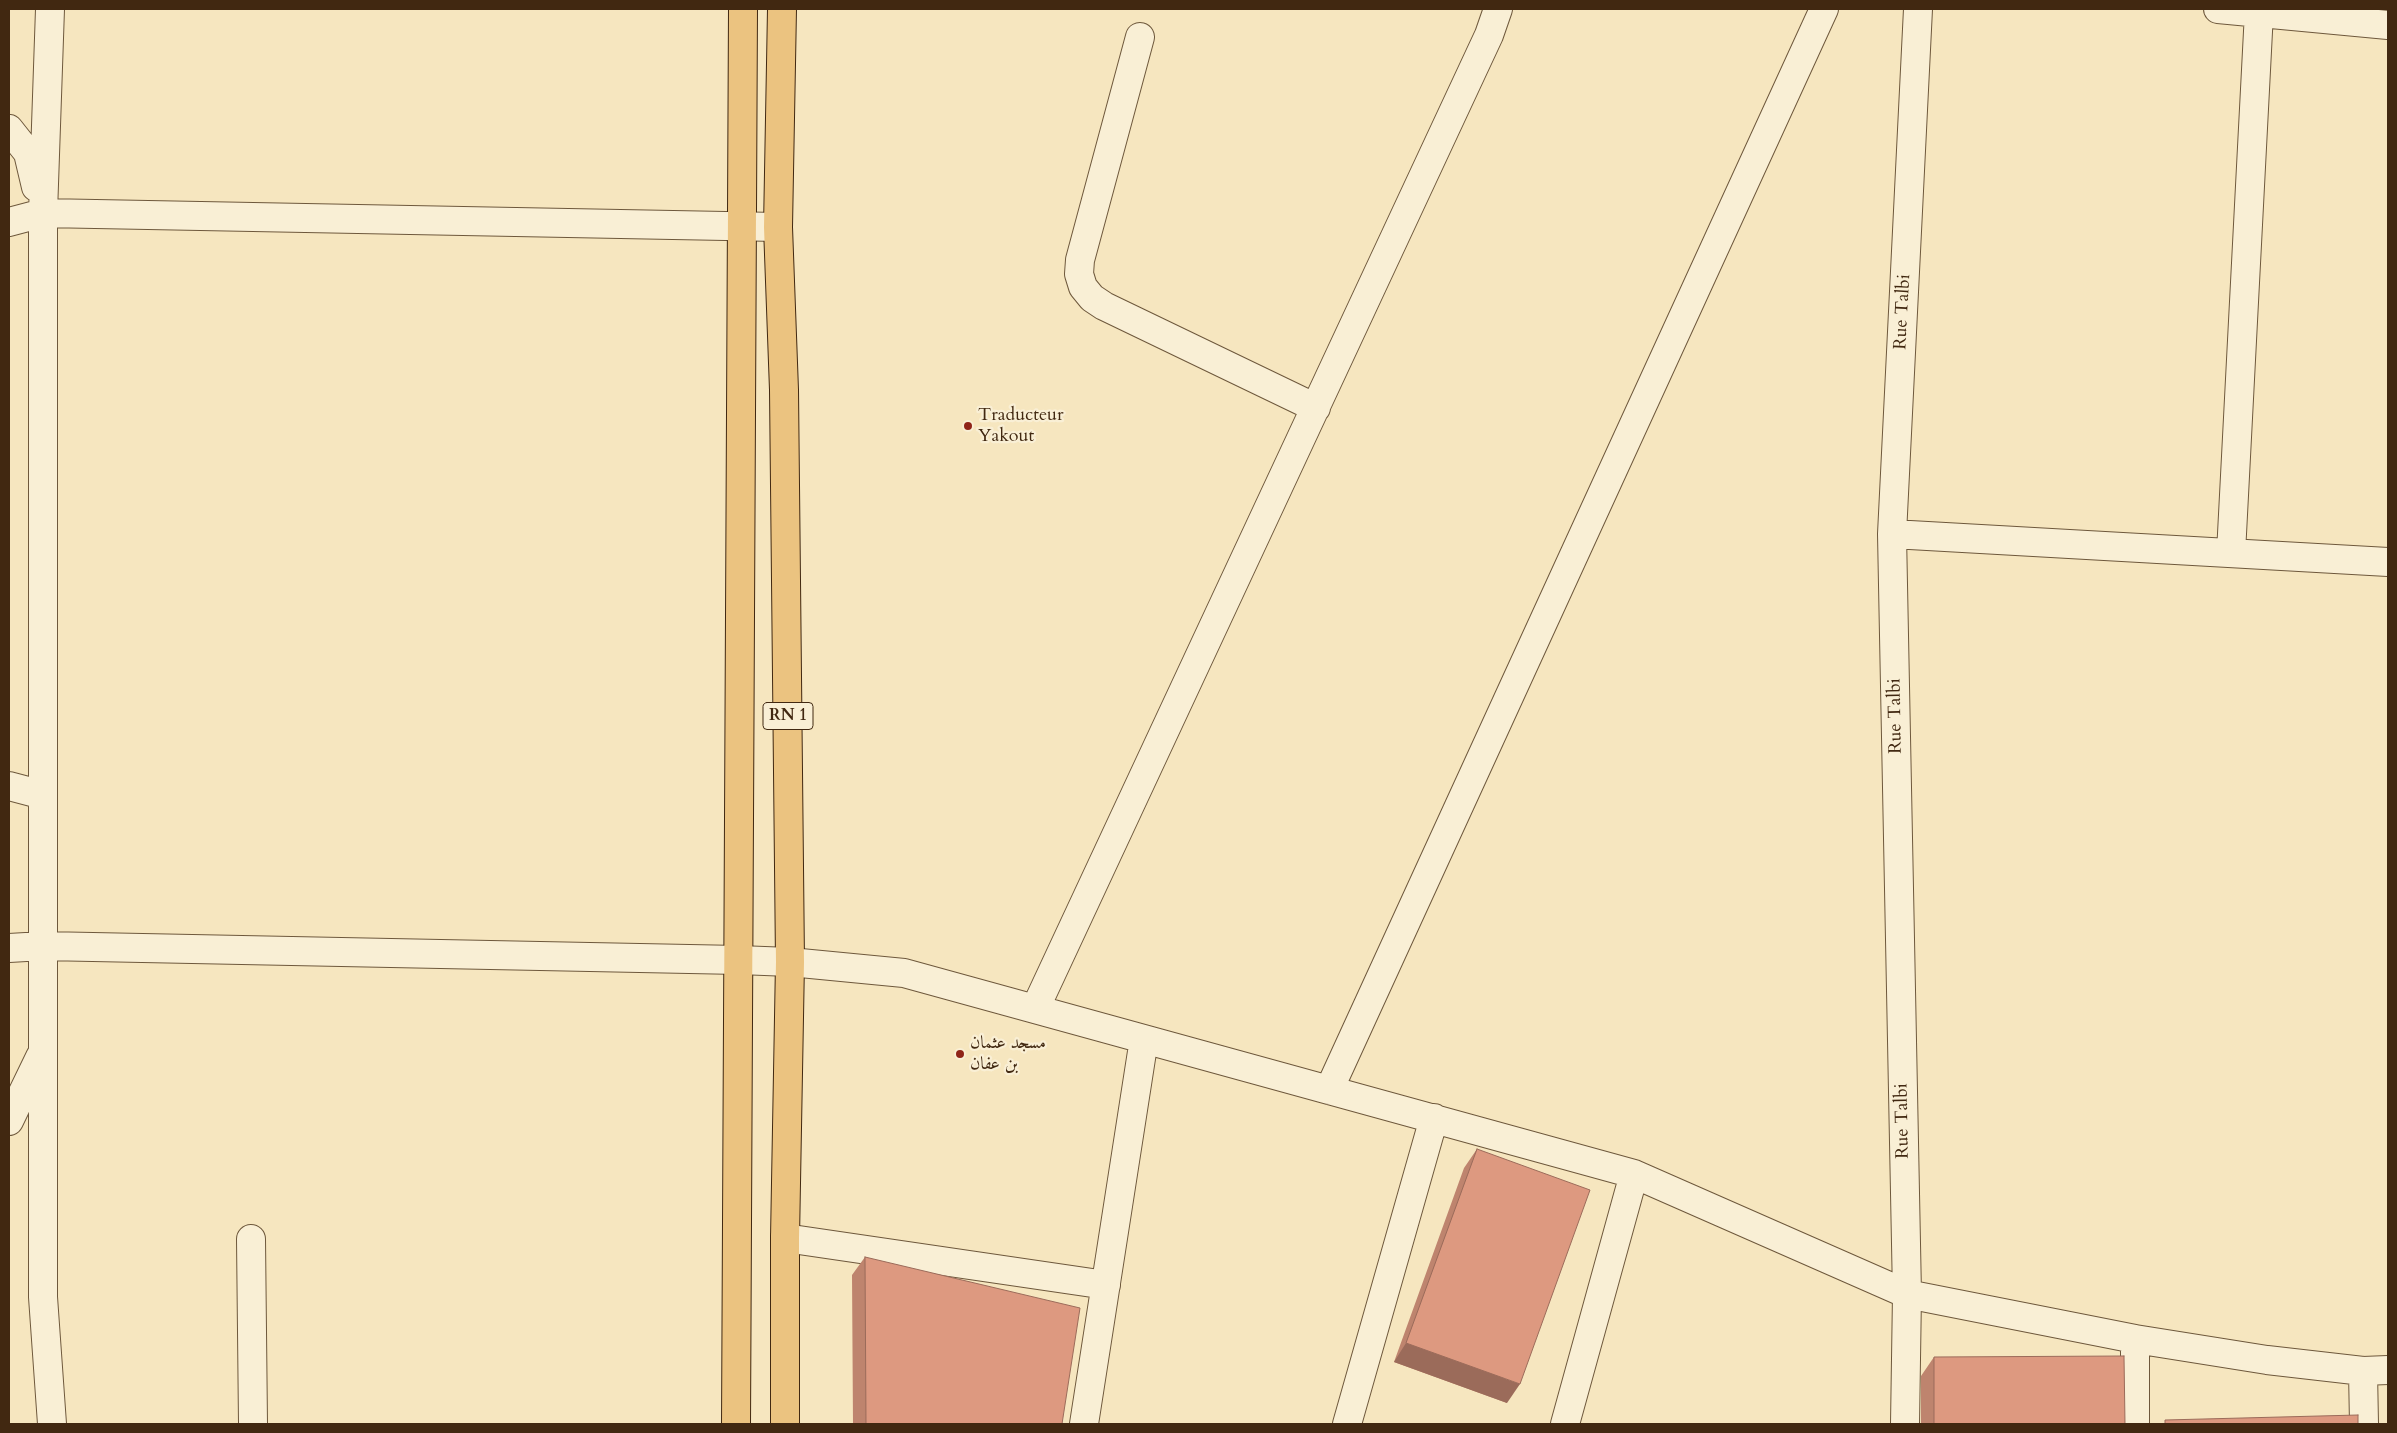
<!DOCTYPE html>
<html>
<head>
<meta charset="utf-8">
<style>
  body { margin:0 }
  #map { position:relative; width:2397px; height:1433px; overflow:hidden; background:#f6e6bf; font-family:Cardo,serif }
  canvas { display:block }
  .frame { position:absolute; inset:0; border:10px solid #412811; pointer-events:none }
</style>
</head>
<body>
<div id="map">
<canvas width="2397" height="1433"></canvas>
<div class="frame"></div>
</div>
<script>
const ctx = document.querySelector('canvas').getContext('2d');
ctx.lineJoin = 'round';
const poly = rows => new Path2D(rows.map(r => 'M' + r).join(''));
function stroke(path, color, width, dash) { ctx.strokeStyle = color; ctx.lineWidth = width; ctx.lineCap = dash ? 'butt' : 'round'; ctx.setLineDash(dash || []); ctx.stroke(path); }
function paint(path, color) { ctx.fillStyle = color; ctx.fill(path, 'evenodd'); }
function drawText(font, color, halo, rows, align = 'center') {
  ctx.font = font + ' Cardo,Amiri,serif'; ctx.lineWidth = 4.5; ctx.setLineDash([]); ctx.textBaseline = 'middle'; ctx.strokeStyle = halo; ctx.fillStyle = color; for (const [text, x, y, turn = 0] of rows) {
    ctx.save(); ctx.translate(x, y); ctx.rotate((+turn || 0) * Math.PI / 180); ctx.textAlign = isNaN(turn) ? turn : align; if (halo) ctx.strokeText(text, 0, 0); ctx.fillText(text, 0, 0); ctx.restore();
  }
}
const minor = poly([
  [50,9,43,213,43,1297,52,1424],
  [2218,9,2388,25],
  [1140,37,1080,260,1079,274,1083,287,1092,298,1104,306,1316,408],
  [9,129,28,153,36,187],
  [9,222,43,213,778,227],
  [1892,534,2388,562],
  [2231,553,2259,12],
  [9,786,43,795],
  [9,948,43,946,739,960,790,962,904,973,1634,1174,1907,1294,2135,1339,2267,1360,2363,1371,2388,1370],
  [1035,1009,1489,35,1498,9],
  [1329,1090,1824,9],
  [9,1121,40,1057],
  [785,1238,1106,1285],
  [251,1239,253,1424],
  [2135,1339,2135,1424],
  [2363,1371,2364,1424],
  [1084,1424,1144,1039],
  [1347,1424,1434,1118],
  [1565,1424,1634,1174],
  [1905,1424,1907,1294,1892,534,1918,9]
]);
const primary = poly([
  [782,9,778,227,784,390,790,962,785,1238,785,1424],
  [736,1424,743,9]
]);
stroke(minor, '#6e583c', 30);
stroke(primary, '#412811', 30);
stroke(minor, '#f9efd5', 28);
stroke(primary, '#ebc380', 28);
paint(poly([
  [1477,1149,1507,1403,1394,1362,1464,1168],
  [865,1257,1062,1424,853,1424,852,1275],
  [1934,1357,2125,1424,1921,1424,1921,1376]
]), '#be846e');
paint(poly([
  [1406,1343,1520,1384,1507,1403,1394,1362]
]), '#9b6b5a');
const building = poly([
  [1477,1149,1590,1190,1520,1384,1406,1343,1477,1149],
  [865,1257,1080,1308,1062,1424,866,1424,865,1257],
  [2124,1356,2125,1424,1934,1424,1934,1357,2124,1356],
  [2358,1415,2358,1424,2165,1424,2165,1420,2358,1415]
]);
paint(building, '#dd9980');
stroke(building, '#9b6b5a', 1);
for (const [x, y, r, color] of [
  [968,426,5,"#8f2418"],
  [960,1054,5,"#8f2418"]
]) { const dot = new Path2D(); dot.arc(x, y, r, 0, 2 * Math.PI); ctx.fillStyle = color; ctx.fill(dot); stroke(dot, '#f9efd5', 2); }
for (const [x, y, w] of [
  [788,716,50]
]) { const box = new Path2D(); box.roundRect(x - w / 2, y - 13.5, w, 27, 4); ctx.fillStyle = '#f9efd5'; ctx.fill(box); stroke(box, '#412811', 1); }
drawText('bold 16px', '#412811', null, [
  ["RN 1",788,716]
]);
drawText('18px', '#412811', '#f9efd5', [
  ["Rue Talbi",1903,312,-87],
  ["Rue Talbi",1896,716,-91],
  ["Rue Talbi",1903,1121,-91]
]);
drawText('18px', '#412811', '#f9efd5', [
  ["Traducteur",978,416],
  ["Yakout",978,437],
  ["مسجد عثمان",970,1044],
  ["بن عفان",970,1065]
], 'left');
</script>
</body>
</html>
